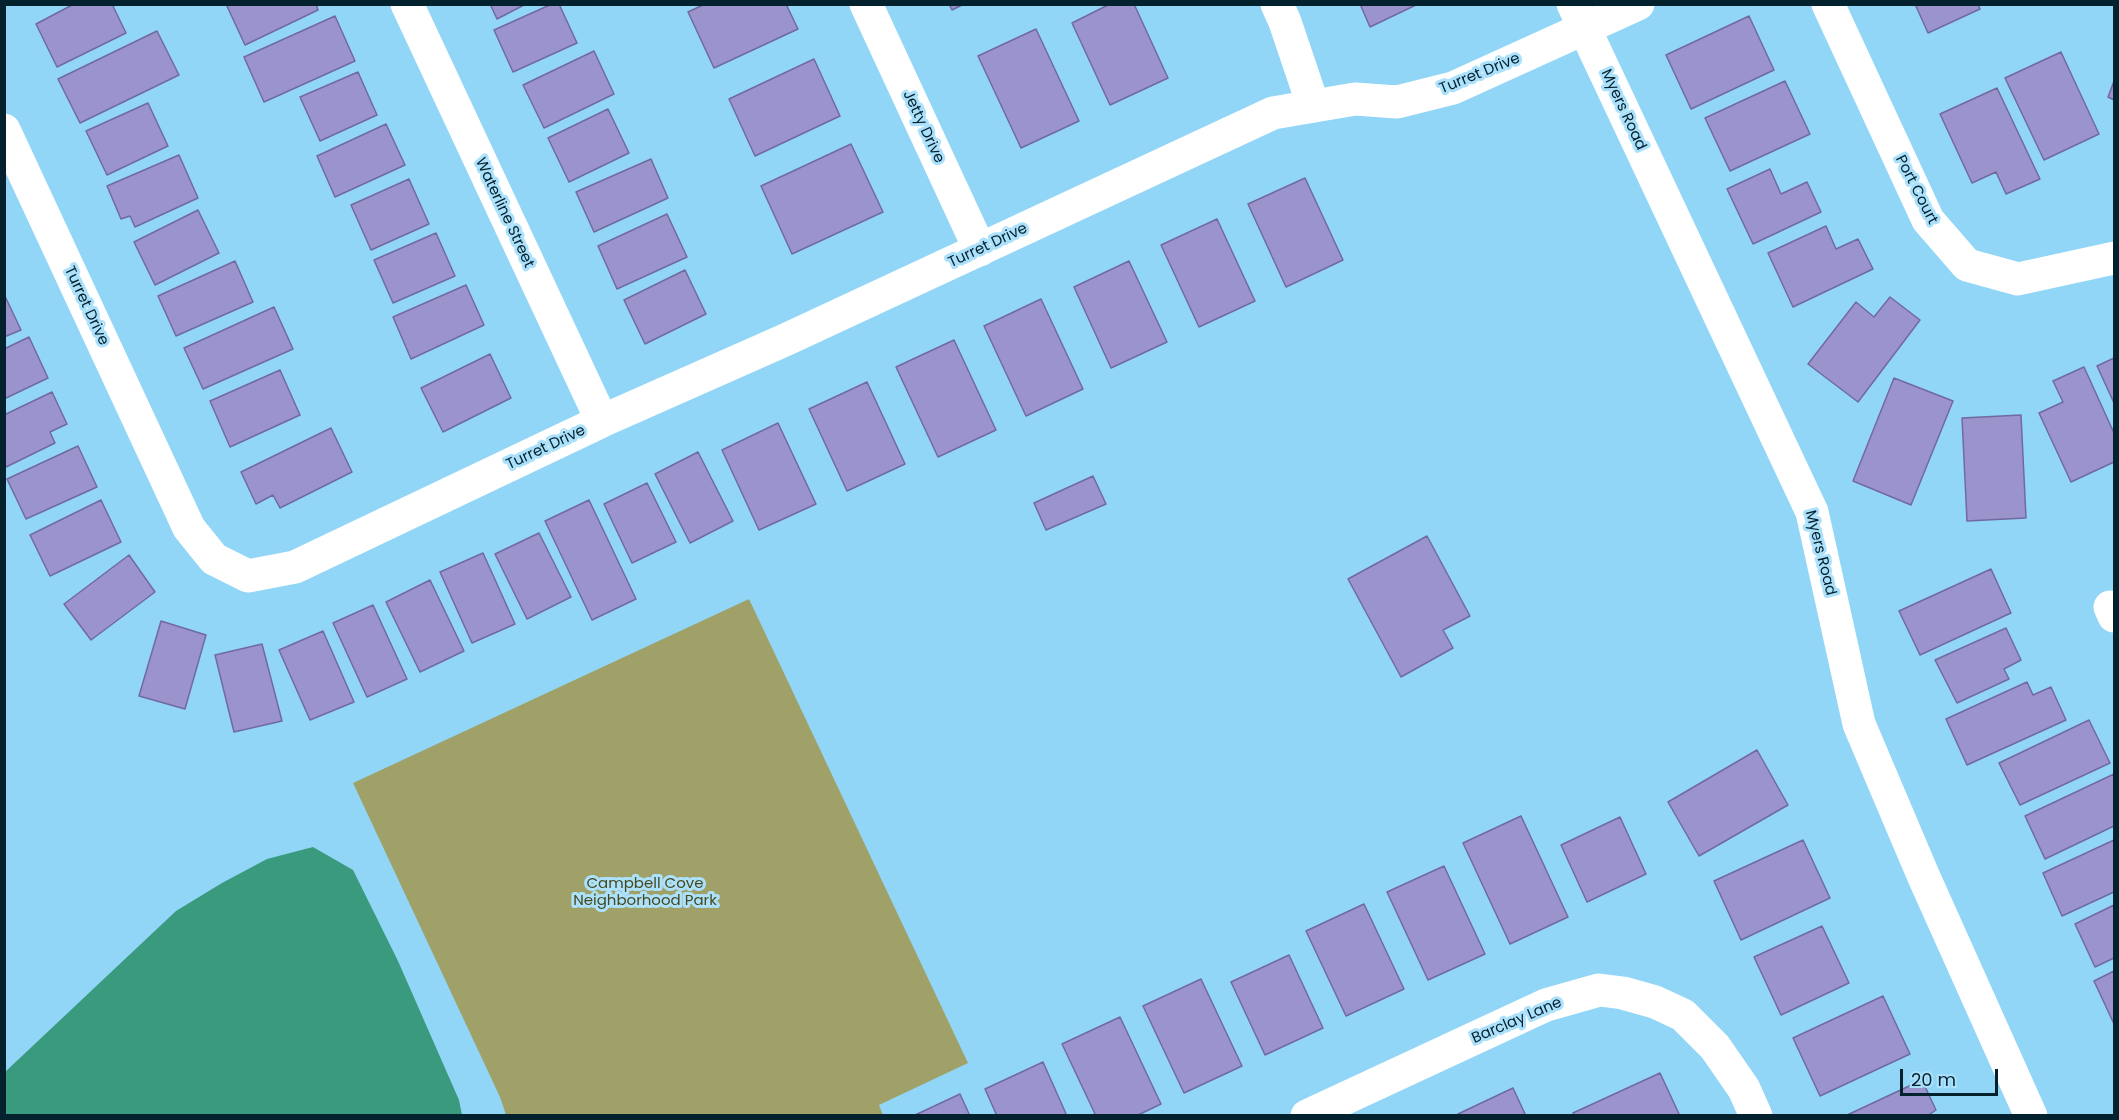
<!DOCTYPE html>
<html>
<head>
<meta charset="utf-8">
<style>
  body { margin:0 }
  #map { position:relative; width:2119px; height:1120px; overflow:hidden; background:#92d6f7; font-family:Poppins,sans-serif }
  canvas { display:block }
  .frame { position:absolute; inset:0; border:6px solid #04212e; pointer-events:none }
  .scale { position:absolute; left:1900px; top:1069px; width:98px; height:27px; box-sizing:border-box; border:3px solid #04212e; border-top:0; padding-left:8px; font-size:18px; line-height:21px; white-space:nowrap; color:#04212e; -webkit-text-stroke:4px #ace1fc; paint-order:stroke }
</style>
</head>
<body>
<div id="map">
<canvas width="2119" height="1120"></canvas>
<div class="frame"></div>
<div class="scale">20 m</div>
</div>
<script>
const ctx = document.querySelector('canvas').getContext('2d');
ctx.lineJoin = 'round';
function paint(path, color) { ctx.fillStyle = color; ctx.fill(path, 'evenodd'); }
const poly = rows => new Path2D(rows.map(r => 'M' + r).join(''));
function stroke(path, color, width, dash) { ctx.strokeStyle = color; ctx.lineWidth = width; ctx.lineCap = dash ? 'butt' : 'round'; ctx.setLineDash(dash || []); ctx.stroke(path); }
function drawText(font, color, halo, rows, align = 'center') {
  ctx.font = font + ' Poppins,sans-serif'; ctx.lineWidth = 6; ctx.setLineDash([]); ctx.textBaseline = 'middle'; ctx.strokeStyle = halo; ctx.fillStyle = color; for (const [text, x, y, turn = 0] of rows) {
    ctx.save(); ctx.translate(x, y); ctx.rotate((+turn || 0) * Math.PI / 180); ctx.textAlign = isNaN(turn) ? turn : align; if (halo) ctx.strokeText(text, 0, 0); ctx.fillText(text, 0, 0); ctx.restore();
  }
}
paint(poly([
  [749,599,968,1063,879,1105,883,1115,506,1115,500,1097,353,783]
]), '#9fa168');
paint(poly([
  [313,847,353,870,398,961,459,1100,462,1115,5,1115,5,1072,176,911,222,883,267,859]
]), '#399a7d');
const building = poly([
  [74,4,112,4,126,33,57,67,36,24,74,4],
  [226,4,316,4,318,10,245,45,226,4],
  [490,4,526,4,497,19,490,4],
  [552,4,559,4,577,43,513,72,494,30,552,4],
  [705,4,786,4,798,29,714,68,688,12,705,4],
  [949,4,964,4,952,10,949,4],
  [1110,4,1134,4,1168,78,1110,105,1072,23,1110,4],
  [1360,4,1418,4,1370,27,1360,4],
  [1915,4,1978,4,1980,9,1928,33,1915,4],
  [335,16,355,61,264,102,244,57,335,16],
  [1749,16,1774,70,1691,109,1666,55,1749,16],
  [1036,29,1079,121,1021,148,978,56,1036,29],
  [157,31,179,75,80,123,58,79,157,31],
  [594,51,614,94,544,128,523,85,594,51],
  [2061,52,2099,134,2044,160,2005,78,2061,52],
  [814,59,840,116,755,156,729,99,814,59],
  [358,72,377,115,320,141,300,97,358,72],
  [1785,81,1810,134,1730,171,1705,118,1785,81],
  [2114,81,2114,100,2108,97,2114,81],
  [1997,88,2040,179,2006,194,1996,172,1972,183,1940,114,1997,88],
  [148,103,168,146,107,175,86,131,148,103],
  [608,109,629,153,569,182,548,138,608,109],
  [386,124,405,165,335,197,317,156,386,124],
  [851,144,883,212,792,254,761,186,851,144],
  [179,155,198,198,135,227,130,216,121,219,107,186,179,155],
  [651,159,668,198,594,232,576,192,651,159],
  [1770,169,1781,194,1807,182,1821,212,1753,244,1727,189,1770,169],
  [1305,178,1343,260,1286,287,1248,204,1305,178],
  [409,179,429,224,371,250,351,205,409,179],
  [198,210,219,253,155,285,134,242,198,210],
  [667,214,687,257,617,289,598,246,667,214],
  [1217,219,1255,301,1199,327,1161,245,1217,219],
  [1826,226,1836,249,1858,239,1873,269,1793,307,1768,253,1826,226],
  [436,233,455,276,393,303,374,260,436,233],
  [235,261,253,302,176,336,158,296,235,261],
  [1129,261,1167,342,1111,368,1074,287,1129,261],
  [685,270,706,314,645,344,624,300,685,270],
  [466,285,484,325,411,359,393,317,466,285],
  [4,294,21,330,4,337,4,294],
  [1890,297,1920,320,1858,402,1808,364,1856,302,1874,317,1890,297],
  [1041,299,1083,389,1026,416,984,326,1041,299],
  [274,307,293,349,203,389,184,348,274,307],
  [29,337,48,378,4,399,4,349,29,337],
  [954,340,996,430,938,457,896,367,954,340],
  [490,354,511,398,443,432,421,388,490,354],
  [2114,358,2114,403,2097,366,2114,358],
  [2084,367,2114,433,2114,462,2071,482,2039,413,2063,402,2053,381,2084,367],
  [280,370,300,415,230,447,210,401,280,370],
  [1894,378,1953,401,1911,505,1853,481,1894,378],
  [867,382,905,464,847,491,809,409,867,382],
  [52,392,67,424,50,432,55,443,4,468,4,415,52,392],
  [2021,415,2026,518,1967,521,1962,418,2021,415],
  [778,423,816,504,759,530,722,450,778,423],
  [331,428,352,472,280,508,273,495,256,504,241,472,331,428],
  [78,446,97,487,26,519,7,479,78,446],
  [698,452,733,521,690,543,655,474,698,452],
  [1093,476,1106,504,1046,530,1034,503,1093,476],
  [647,483,676,542,632,563,604,504,647,483],
  [101,500,121,542,50,576,30,535,101,500],
  [589,500,636,599,592,620,545,521,589,500],
  [539,533,571,597,527,619,495,554,539,533],
  [1427,536,1470,616,1443,630,1453,648,1401,677,1348,579,1427,536],
  [483,553,515,624,472,643,440,572,483,553],
  [129,555,155,592,91,640,64,604,129,555],
  [1991,569,2011,613,1920,655,1899,611,1991,569],
  [430,580,464,651,420,672,386,602,430,580],
  [373,605,407,679,367,697,333,623,373,605],
  [161,621,206,635,185,709,139,696,161,621],
  [2006,628,2021,660,2004,669,2009,679,1957,703,1935,660,2006,628],
  [323,631,354,702,310,720,279,650,323,631],
  [262,644,282,721,234,732,215,655,262,644],
  [2027,682,2033,695,2051,687,2066,720,1967,765,1946,719,2027,682],
  [2089,720,2110,763,2020,805,1999,763,2089,720],
  [1757,750,1788,805,1699,856,1668,802,1757,750],
  [2114,774,2114,826,2045,859,2025,816,2114,774],
  [1521,816,1568,917,1510,944,1463,843,1521,816],
  [1620,817,1646,874,1587,902,1561,845,1620,817],
  [1803,840,1830,898,1741,940,1714,881,1803,840],
  [2114,840,2114,892,2062,916,2043,873,2114,840],
  [1444,866,1485,954,1428,980,1387,892,1444,866],
  [1364,904,1404,989,1346,1016,1306,931,1364,904],
  [2114,905,2114,958,2095,967,2075,924,2114,905],
  [1822,926,1849,983,1781,1015,1754,957,1822,926],
  [1289,955,1323,1028,1265,1055,1231,982,1289,955],
  [2114,971,2114,1024,2094,981,2114,971],
  [1201,979,1242,1066,1184,1093,1143,1006,1201,979],
  [1883,996,1910,1054,1820,1096,1793,1038,1883,996],
  [1120,1017,1161,1104,1136,1116,1096,1116,1062,1044,1120,1017],
  [1043,1062,1067,1116,997,1116,985,1089,1043,1062],
  [1660,1073,1680,1116,1574,1116,1573,1113,1660,1073],
  [1922,1080,1936,1110,1927,1116,1845,1116,1922,1080],
  [1513,1088,1526,1116,1459,1116,1458,1114,1513,1088],
  [960,1094,970,1116,913,1116,960,1094]
]);
paint(building, '#9a93cc');
stroke(building, '#716a9f', 1.5);
stroke(poly([
  [407,4,602,421],
  [866,4,980,250],
  [1277,4,1285,22,1313,105],
  [1573,4,1812,512,1859,724,1923,875,2031,1116],
  [1828,4,1928,220,1967,265,2018,279,2114,258],
  [4,130,189,528,214,559,248,576,295,567,602,421,785,340,1273,113,1355,99,1397,102,1453,88,1638,4],
  [2110,607,2114,616],
  [1307,1116,1546,1005,1599,990,1623,993,1655,1002,1683,1015,1715,1047,1744,1089,1756,1116]
]), '#fff', 33);
drawText('15px', '#04212e', '#ace1fc', [
  ["Turret Drive",1480,74,-22],
  ["Myers Road",1623,110,65],
  ["Jetty Drive",923,127,65],
  ["Port Court",1916,190,63],
  ["Waterline Street",504,213,65],
  ["Turret Drive",988,246,-25],
  ["Turret Drive",86,306,65],
  ["Turret Drive",546,448,-25],
  ["Myers Road",1820,553,76],
  ["Barclay Lane",1517,1021,-23]
]);
drawText('15px', '#47481d', '#ace1fc', [
  ["Campbell Cove",645,884],
  ["Neighborhood Park",645,901]
]);
</script>
</body>
</html>
